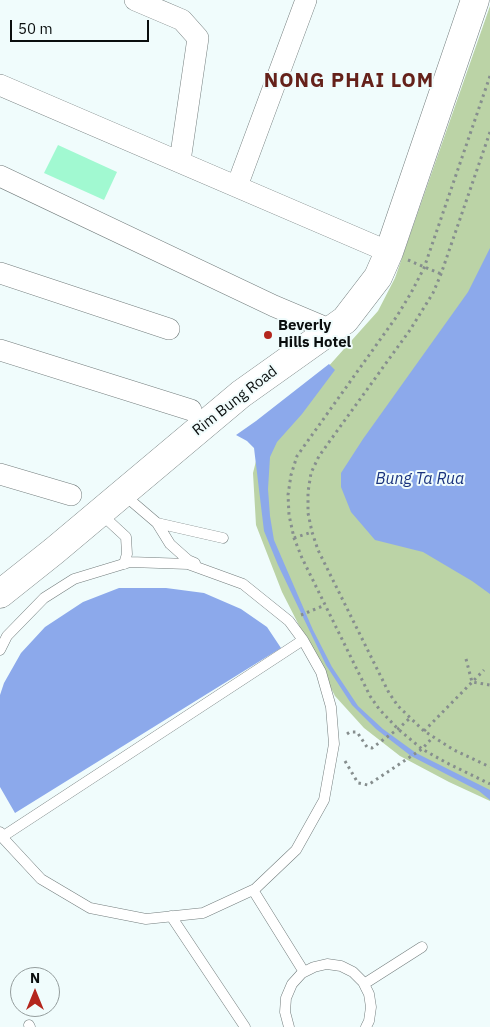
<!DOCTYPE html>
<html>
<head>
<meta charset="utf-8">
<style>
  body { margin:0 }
  #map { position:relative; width:490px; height:1027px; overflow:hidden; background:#f0fcfc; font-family:"IBM Plex Sans",sans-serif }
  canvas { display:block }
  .north { position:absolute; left:10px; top:967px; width:50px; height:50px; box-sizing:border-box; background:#f0fcfc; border:1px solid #949d9d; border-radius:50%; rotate:0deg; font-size:14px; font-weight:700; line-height:20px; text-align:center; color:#0a0e0e }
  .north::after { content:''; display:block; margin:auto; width:18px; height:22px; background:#b4261d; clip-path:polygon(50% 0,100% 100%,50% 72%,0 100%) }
  .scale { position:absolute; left:10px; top:20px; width:139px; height:22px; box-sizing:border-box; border:2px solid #0a0e0e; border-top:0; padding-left:6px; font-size:15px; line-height:18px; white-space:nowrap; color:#0a0e0e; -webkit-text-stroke:4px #f0fcfc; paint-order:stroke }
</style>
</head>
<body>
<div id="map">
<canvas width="490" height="1027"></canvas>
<div class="north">N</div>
<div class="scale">50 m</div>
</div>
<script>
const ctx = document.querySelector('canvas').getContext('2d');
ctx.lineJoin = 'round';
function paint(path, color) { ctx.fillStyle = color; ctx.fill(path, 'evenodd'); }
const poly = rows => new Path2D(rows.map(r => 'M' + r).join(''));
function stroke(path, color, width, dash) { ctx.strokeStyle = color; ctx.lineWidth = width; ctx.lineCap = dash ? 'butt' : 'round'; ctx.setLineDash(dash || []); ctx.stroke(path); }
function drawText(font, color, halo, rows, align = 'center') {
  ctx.font = font + ' "IBM Plex Sans",sans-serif'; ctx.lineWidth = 4; ctx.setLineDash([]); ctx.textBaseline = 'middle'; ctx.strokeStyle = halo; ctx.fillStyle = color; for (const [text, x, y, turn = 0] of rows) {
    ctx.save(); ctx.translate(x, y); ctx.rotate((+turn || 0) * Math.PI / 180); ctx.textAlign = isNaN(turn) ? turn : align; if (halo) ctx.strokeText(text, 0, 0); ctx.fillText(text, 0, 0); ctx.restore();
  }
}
paint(poly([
  [490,6,490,801,449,782,400,756,364,728,335,696,282,592,256,525,253,473,259,449,301,397,378,311,395,278]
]), '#bbd3a6');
paint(poly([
  [490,248,490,594,472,581,423,552,375,540,351,512,341,487,341,473,363,439,468,292],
  [329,364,335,370,302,414,277,442,270,457,268,489,270,516,274,540,313,630,332,667,358,706,383,729,416,753,490,790,490,800,479,791,411,756,376,729,352,705,326,665,278,565,264,531,254,448,247,441,236,435,256,421],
  [119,588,166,588,204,593,241,609,267,627,281,648,15,813,0,787,0,695,4,683,21,653,45,627,83,602]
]), '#8ca9eb');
paint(poly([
  [58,145,117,172,104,200,44,173]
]), '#a1f9d1');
const lane = poly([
  [123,494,157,523,223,538],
  [100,513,126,537,127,554,124,564],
  [157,523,170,544,188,560,195,563],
  [0,650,7,636,44,598,74,579,130,562,188,564,243,584,289,621,303,640,321,672,331,707,334,744,324,800,296,850,255,889,203,913,146,919,90,908,41,879,2,837,0,832],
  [2,837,303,640],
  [253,890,304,972],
  [171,916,245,1027],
  [364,984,422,947],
  [29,1025,30,1027],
  [289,1027,285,1012,286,998,292,984,302,973,314,967,327,964,341,966,353,972,363,982,369,994,371,1007,369,1021,366,1027]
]);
const street = poly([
  [135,0,182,20,198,38,180,161],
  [0,85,389,252],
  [0,176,274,306,331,330],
  [237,186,306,0],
  [0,273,169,329],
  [0,350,191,410],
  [0,474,71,495]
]);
const secondary = poly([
  [0,594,54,551,241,394,345,320,378,277,389,252,475,0]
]);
stroke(lane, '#737d7d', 11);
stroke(street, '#737d7d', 22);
stroke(secondary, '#737d7d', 29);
stroke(poly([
  [490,76,424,268,411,293,397,316,297,456,291,475,288,495,289,515,294,538,302,558,370,696,379,709,398,729,422,749,447,763,490,784],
  [490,132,441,274,433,293,410,330,319,456,311,473,308,492,308,513,312,532,318,550,389,693,398,706,424,731,454,750,490,767],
  [408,260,441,274],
  [294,538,312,532],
  [301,615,325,605],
  [466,659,472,682,490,685],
  [424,731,484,670],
  [347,734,350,732,357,732,367,747,372,748,398,729,410,718],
  [345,761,358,783,368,785,422,749,433,737]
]), '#868e8e', 3, [2.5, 4]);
stroke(lane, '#fff', 10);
stroke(street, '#fff', 21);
stroke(secondary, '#fff', 28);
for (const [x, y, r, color] of [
  [268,335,5,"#b4261d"]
]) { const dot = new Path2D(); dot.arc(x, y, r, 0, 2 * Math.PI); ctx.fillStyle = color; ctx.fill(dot); stroke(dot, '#f0fcfc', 2); }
drawText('bold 15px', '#0a0e0e', '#f0fcfc', [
  ["Beverly",278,326],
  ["Hills Hotel",278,343]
], 'left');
drawText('15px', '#0a0e0e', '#f0fcfc', [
  ["Rim Bung Road",235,401,-38]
]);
drawText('italic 16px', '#1a337e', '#f0fcfc', [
  ["Bung Ta Rua",420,479]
]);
ctx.letterSpacing = '1px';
drawText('bold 20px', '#65211a', '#f0fcfc', [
  ["NONG PHAI LOM",349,81]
]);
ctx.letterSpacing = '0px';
</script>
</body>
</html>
